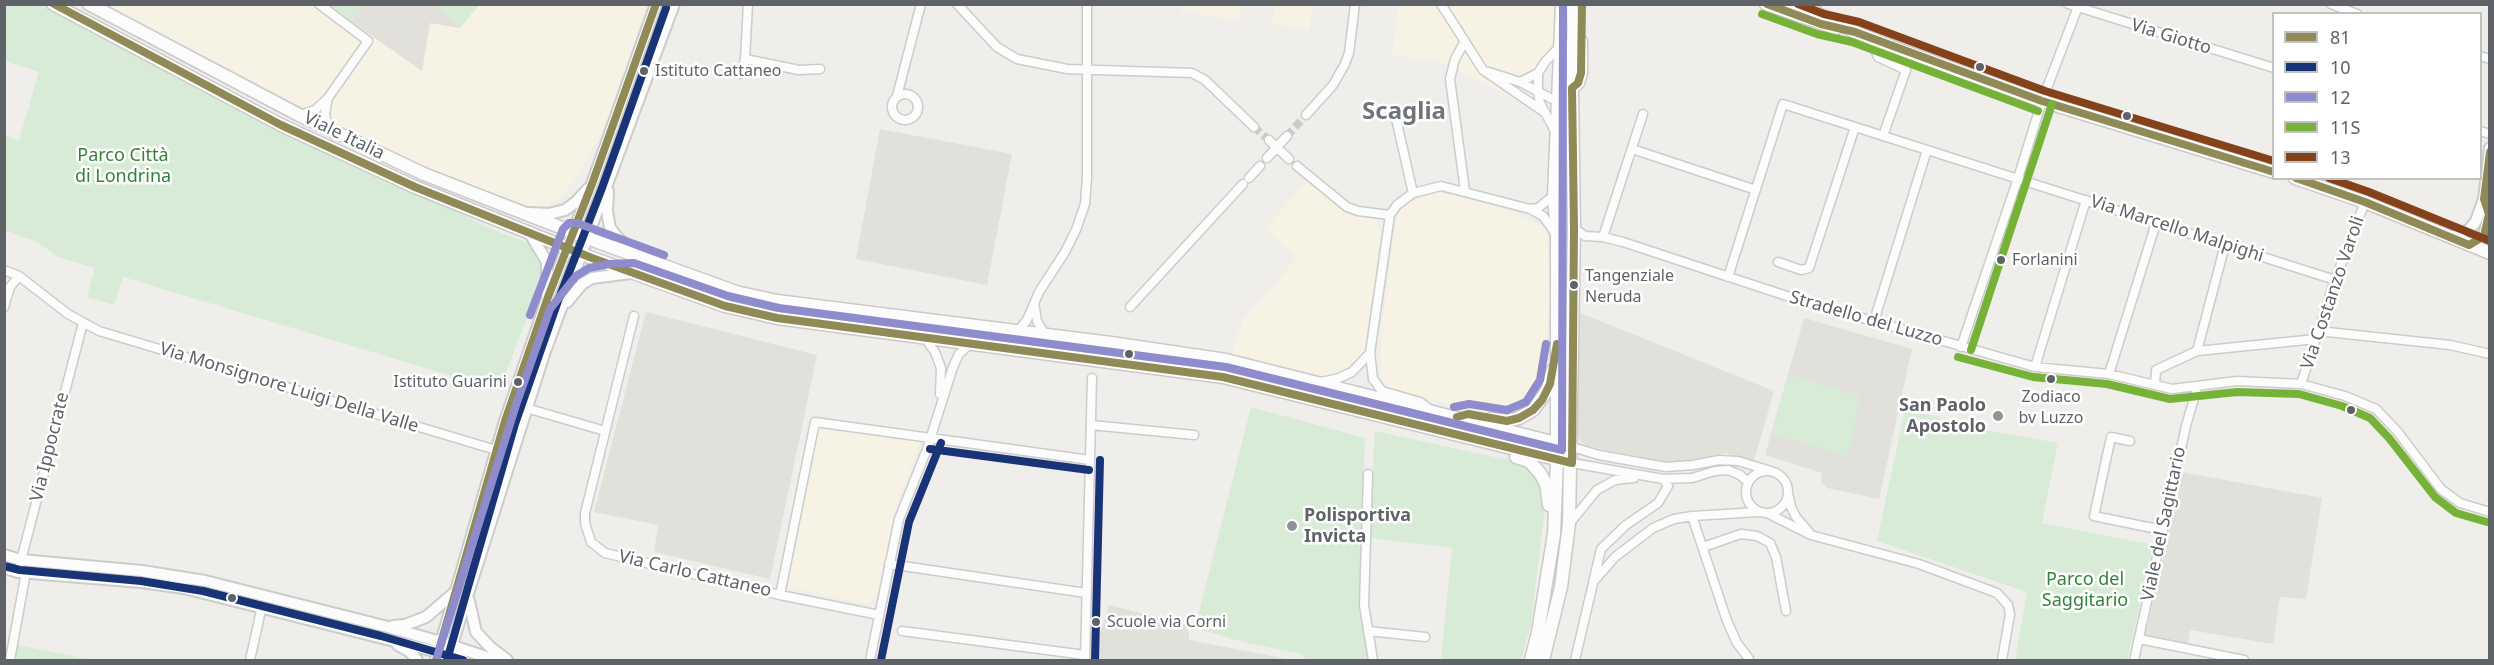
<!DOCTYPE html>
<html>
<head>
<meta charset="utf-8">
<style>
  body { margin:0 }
  #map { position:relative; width:2494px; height:665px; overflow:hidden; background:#efeeea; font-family:"Noto Sans",sans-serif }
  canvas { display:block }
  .frame { position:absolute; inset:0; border:6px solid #5f6368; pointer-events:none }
  .legend { position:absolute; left:2272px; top:12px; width:210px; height:168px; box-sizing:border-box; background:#fff; border:2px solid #bfc1c3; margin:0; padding:8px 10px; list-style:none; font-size:18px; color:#5f6368 }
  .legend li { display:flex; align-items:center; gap:12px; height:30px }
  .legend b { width:30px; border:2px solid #bfc1c3 }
</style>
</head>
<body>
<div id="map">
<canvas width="2494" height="665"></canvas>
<div class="frame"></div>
<ul class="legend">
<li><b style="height:8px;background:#908b56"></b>81</li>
<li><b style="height:8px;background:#193476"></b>10</li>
<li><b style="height:8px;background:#8f8cce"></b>12</li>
<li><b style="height:8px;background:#77b238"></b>11S</li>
<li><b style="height:8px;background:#854119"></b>13</li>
</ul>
</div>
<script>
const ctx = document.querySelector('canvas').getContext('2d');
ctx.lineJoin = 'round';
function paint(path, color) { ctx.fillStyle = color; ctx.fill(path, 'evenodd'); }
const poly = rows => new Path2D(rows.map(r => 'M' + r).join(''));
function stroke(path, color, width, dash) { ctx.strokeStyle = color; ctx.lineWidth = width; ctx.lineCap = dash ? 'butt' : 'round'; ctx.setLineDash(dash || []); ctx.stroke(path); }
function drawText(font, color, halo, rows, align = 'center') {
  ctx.font = font + ' "Noto Sans",sans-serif'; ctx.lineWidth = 5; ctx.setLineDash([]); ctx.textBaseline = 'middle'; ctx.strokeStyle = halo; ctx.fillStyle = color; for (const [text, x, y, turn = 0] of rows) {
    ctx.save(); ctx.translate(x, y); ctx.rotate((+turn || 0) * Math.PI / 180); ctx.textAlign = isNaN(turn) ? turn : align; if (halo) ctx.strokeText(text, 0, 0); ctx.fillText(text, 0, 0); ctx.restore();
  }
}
paint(poly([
  [109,5,328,5,421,70,430,23,460,28,479,5,647,5,603,130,586,157,579,175,560,198,542,207,533,207,461,182,376,146],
  [1181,5,1181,4,1242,5,1238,21,1181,11],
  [1276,5,1313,5,1309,30,1272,24],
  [1398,5,1554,5,1553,51,1535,71,1535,111,1449,64,1392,55],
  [1308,181,1339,206,1350,212,1374,219,1381,231,1364,353,1354,366,1338,376,1327,377,1231,356,1243,320,1297,258,1265,229],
  [1437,192,1493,204,1547,228,1550,297,1543,386,1537,399,1524,412,1499,416,1393,390,1381,377,1381,331,1397,213,1404,204],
  [819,427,921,441,896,507,876,596,869,603,863,603,787,587]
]), '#f7f3e4');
paint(poly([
  [363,5,436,5,460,28,430,23,422,71,351,21],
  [880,129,1012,154,987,285,856,259],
  [646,312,817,355,770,579,654,552,658,525,594,512],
  [1580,313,1774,391,1754,461,1725,453,1687,461,1659,461,1588,446,1581,442,1577,435],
  [1804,318,1912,349,1879,499,1827,488,1821,481,1822,473,1765,455],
  [2182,472,2322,498,2306,599,2280,597,2273,644,2190,630,2187,646,2145,637],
  [1109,605,1184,624,1189,634,1189,640,1292,660,1092,660]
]), '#e2e0da');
paint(poly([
  [5,5,42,5,342,161,456,211,489,228,530,244,542,258,543,277,499,390,123,277,114,305,87,297,95,268,58,257,37,242,5,230,4,136,19,140,39,72,5,61],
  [328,5,363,5,351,21],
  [436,5,479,5,460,28],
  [1789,374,1860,396,1848,456,1771,434],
  [1251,407,1365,438,1359,605,1368,660,1308,660,1298,653,1243,642,1195,628],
  [1905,409,1940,417,1940,422,2058,443,2042,523,2153,545,2127,660,2015,660,2027,592,1877,541],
  [1375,431,1508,460,1529,469,1540,481,1545,500,1544,515,1531,624,1521,660,1441,660,1452,548,1369,538],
  [17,645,94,660,14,660]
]), '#d8ebd6');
stroke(poly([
  [1254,127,1269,140],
  [1287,136,1306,115]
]), '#cbcbca', 8, [8, 4]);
const minor = poly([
  [957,4,997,47,1017,59,1067,69,1192,73,1205,80,1254,127],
  [1441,4,1483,70,1544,112],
  [2068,4,2274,68],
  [2331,4,2357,14],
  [1871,38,1878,57,1906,70,1883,136],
  [1465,41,1455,59,1450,79,1465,191],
  [2480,56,2490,59],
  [745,59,799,70,820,69],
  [1489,72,1520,82,1558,102],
  [1538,73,1538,92,1540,103,1556,133],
  [741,74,745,59,748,4],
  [1520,82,1538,73,1545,62,1560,46],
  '892 107a13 13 0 1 1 26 0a13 13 0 1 1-26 0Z',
  [897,96,921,4],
  [328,98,325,113,327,125,334,130],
  [1394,110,1413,193],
  [300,115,315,110,328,98,368,41,319,4],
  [1306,115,1333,85,1345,64,1349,53,1355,4],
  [2480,131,2490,134],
  [1269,140,1289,159],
  [1632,149,1756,190],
  [1267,158,1287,136],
  [1297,166,1347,207,1358,211,1390,215],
  [1249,178,1260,166],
  [1530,209,1538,208,1554,195],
  [1574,228,1585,236,1603,237,1623,242,1802,301,2035,367,2109,374,2172,389,2237,381,2301,384,2345,396,2376,409,2397,431,2441,489,2460,503,2490,512],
  [1603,237,1643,114],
  [1778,262,1801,270,1809,268,1855,127],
  [4,270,19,276,68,314,99,331,496,450],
  [1728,277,1783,104,2335,280],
  [4,307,10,287,19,276],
  [1130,307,1243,184],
  [1035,308,1037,321,1045,335],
  [634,316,585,513,585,523,591,542,605,553,780,595,879,615],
  [1874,321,1927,150],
  [2318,331,2450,345,2490,354],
  [1017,332,1027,320,1039,292,1065,252,1076,230,1085,204,1087,178,1087,4],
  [924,337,935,352,941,368,940,394],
  [1961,347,2018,178,2042,101,2079,4],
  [2197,351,2225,245],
  [2035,367,2086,200],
  [2109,374,2156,223],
  [1321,382,1339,378,1352,372,1370,353],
  [2301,384,2335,280,2365,202],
  [2155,385,2156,370,2197,351,2316,339],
  [526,408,605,431],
  [1428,408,1420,402,1382,391,1373,379,1370,353,1390,215,1397,205,1413,193,1441,186,1530,209,1543,216,1555,233],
  [1091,425,1194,435],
  [2130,441,2111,437,2094,516,2162,530],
  [1572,447,1599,455,1666,467,1693,465,1719,460,1738,461,1771,471],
  [1572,463,1663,479,1692,478,1715,471,1728,470,1740,475,1748,482],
  '1746 492a21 21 0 1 1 42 0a21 21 0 1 1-42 0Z',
  [1368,474,1364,605,1373,660],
  [1789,497,1791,507,1796,517,1809,532],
  [1769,514,1811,535,1919,564,1997,593,2008,605,2010,614,2002,660],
  [1692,516,1727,621,1737,643,1749,659,1748,660],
  [1569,524,1597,490,1615,480,1634,478],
  [1703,547,1741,534,1757,536,1770,543,1776,557,1786,611],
  [20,564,83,323],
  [889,564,1086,593],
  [1595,580,1615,557,1653,528,1674,519,1692,516,1759,512],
  [780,595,815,422,1090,460],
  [902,631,1085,655],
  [1368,631,1425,637],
  [2139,639,2244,660],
  [10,660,26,572],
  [250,660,262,606],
  [870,660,899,519,927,449,953,367,959,354,971,343],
  [1085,660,1092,378],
  [1575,660,1601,549,1626,525,1658,503,1668,486,1663,479],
  [2134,660,2186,426,2197,388]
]);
const tertiary = poly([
  [608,191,607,211,610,228,616,236,634,253],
  [529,213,549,214,565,210,576,202,588,189],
  [529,232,547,262,547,294],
  [2452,237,2469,230,2476,221,2484,199],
  [2469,245,2484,236,2489,214,2484,199,2490,148],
  [567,302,582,284,592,278,631,273],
  [4,555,21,560,142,571,205,581,384,626,441,642,495,660],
  [4,568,18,572,141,582,184,588,438,652,463,660],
  [469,601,476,632,490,647,507,660],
  [393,626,405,625,426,617,454,593],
  [398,645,409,651,417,660],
  [436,660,505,421,548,297,592,184,656,4],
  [447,660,544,354,674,4]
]);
const secondary = poly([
  [53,4,281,125,415,187,592,258,725,306,777,318,1223,377,1572,463],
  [89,4,299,115,424,174,598,242,736,292,777,301,1111,343,1226,360,1572,447],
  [1766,4,1836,28],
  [1798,4,1855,32,1903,51,2042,101,2274,172],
  [1573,87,1578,83,1581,73,1581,41],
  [2295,178,2365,202,2490,253],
  [1491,419,1507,421,1519,418,1533,410,1547,391,1553,370],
  [1516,457,1529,461,1540,473,1546,484,1549,505],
  [1531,660,1538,632,1554,534,1557,460,1557,237,1554,195,1562,4],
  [1543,660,1561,587,1569,524,1574,228,1572,88,1574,4]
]);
stroke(minor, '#cbcccc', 11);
stroke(tertiary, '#cbcccc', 14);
stroke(secondary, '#cacacb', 15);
stroke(minor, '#fdfcfc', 8);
stroke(tertiary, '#fdfcfc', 10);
stroke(secondary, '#fdfcfc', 12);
stroke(poly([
  [54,4,281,125,415,187,592,258,725,306,777,318,1223,377,1572,463,1574,228,1572,88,1578,83,1581,73,1582,4],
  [1767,4,1821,24,1855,32,2042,101,2274,172],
  [2296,178,2365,202,2469,245,2484,236,2489,214,2484,199,2490,152],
  [1457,417,1468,414,1507,421,1519,418,1533,410,1542,400,1550,384,1557,344],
  [436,660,505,421,548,297,592,184,656,4]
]), '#908b56', 8);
stroke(poly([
  [930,449,1089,470],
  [4,566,20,570,141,581,203,591,381,636,463,660],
  [447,660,515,424,558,301,602,188,666,8],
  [881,660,909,522,941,443],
  [1095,660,1100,460]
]), '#193476', 8);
stroke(poly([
  [530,315,563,229,569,223,577,223,664,255],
  [1454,407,1469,404,1507,410,1526,402,1540,380,1546,344],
  [437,657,516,405,550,309,576,276,589,268,609,264,634,263,728,296,779,308,1226,367,1562,450,1563,4]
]), '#8f8cce', 8);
stroke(poly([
  [1762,14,1817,34,1852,42,2038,111],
  [1971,350,2052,104],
  [1958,357,2033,377,2107,384,2170,399,2237,392,2299,394,2342,406,2370,418,2389,438,2435,497,2456,513,2487,522]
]), '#77b238', 8);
stroke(poly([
  [1798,4,1824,14,1859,22,2045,91,2274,161],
  [2329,178,2369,192,2490,241]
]), '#854119', 8);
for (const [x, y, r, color] of [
  [1980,67,5,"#5f6368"],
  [644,71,5,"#5f6368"],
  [2127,116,5,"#5f6368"],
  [2001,260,5,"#5f6368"],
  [1574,285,5,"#5f6368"],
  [1129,354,5,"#5f6368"],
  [2051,379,5,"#5f6368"],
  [518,382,5,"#5f6368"],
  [2351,410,5,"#5f6368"],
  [1998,416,6,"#919496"],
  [1292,526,6,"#919496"],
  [232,598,5,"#5f6368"],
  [1096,622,5,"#5f6368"]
]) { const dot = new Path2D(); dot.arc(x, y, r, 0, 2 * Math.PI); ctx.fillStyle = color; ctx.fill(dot); stroke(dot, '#fff', 2); }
drawText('16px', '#5f6368', '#fff', [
  ["Istituto Cattaneo",655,71],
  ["Forlanini",2012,260],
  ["Tangenziale",1585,276],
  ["Neruda",1585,297],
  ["Istituto Guarini",507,382,"right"],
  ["Zodiaco",2051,397,"center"],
  ["bv Luzzo",2051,418,"center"],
  ["Scuole via Corni",1107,622]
], 'left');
drawText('18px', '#5f6368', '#fff', [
  ["Via Giotto",2171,37,17],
  ["Viale Italia",344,136,26],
  ["Via Marcello Malpighi",2177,229,18],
  ["Via Costanzo Varoli",2333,293,-71],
  ["Stradello del Luzzo",1866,319,16],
  ["Via Monsignore Luigi Della Valle",289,388,17],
  ["Via Ippocrate",50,447,-76],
  ["Viale del Sagittario",2164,524,-78],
  ["Via Carlo Cattaneo",695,574,13]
]);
drawText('18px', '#348238', '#fff', [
  ["Parco Città",123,156],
  ["di Londrina",123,177],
  ["Parco del",2085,580],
  ["Saggitario",2085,601]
]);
drawText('bold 18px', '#5f6368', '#fff', [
  ["San Paolo",1986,406],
  ["Apostolo",1986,427],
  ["Polisportiva",1304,516,"left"],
  ["Invicta",1304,537,"left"]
], 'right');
drawText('bold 24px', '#70757a', '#fff', [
  ["Scaglia",1404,112]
]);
</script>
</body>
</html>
